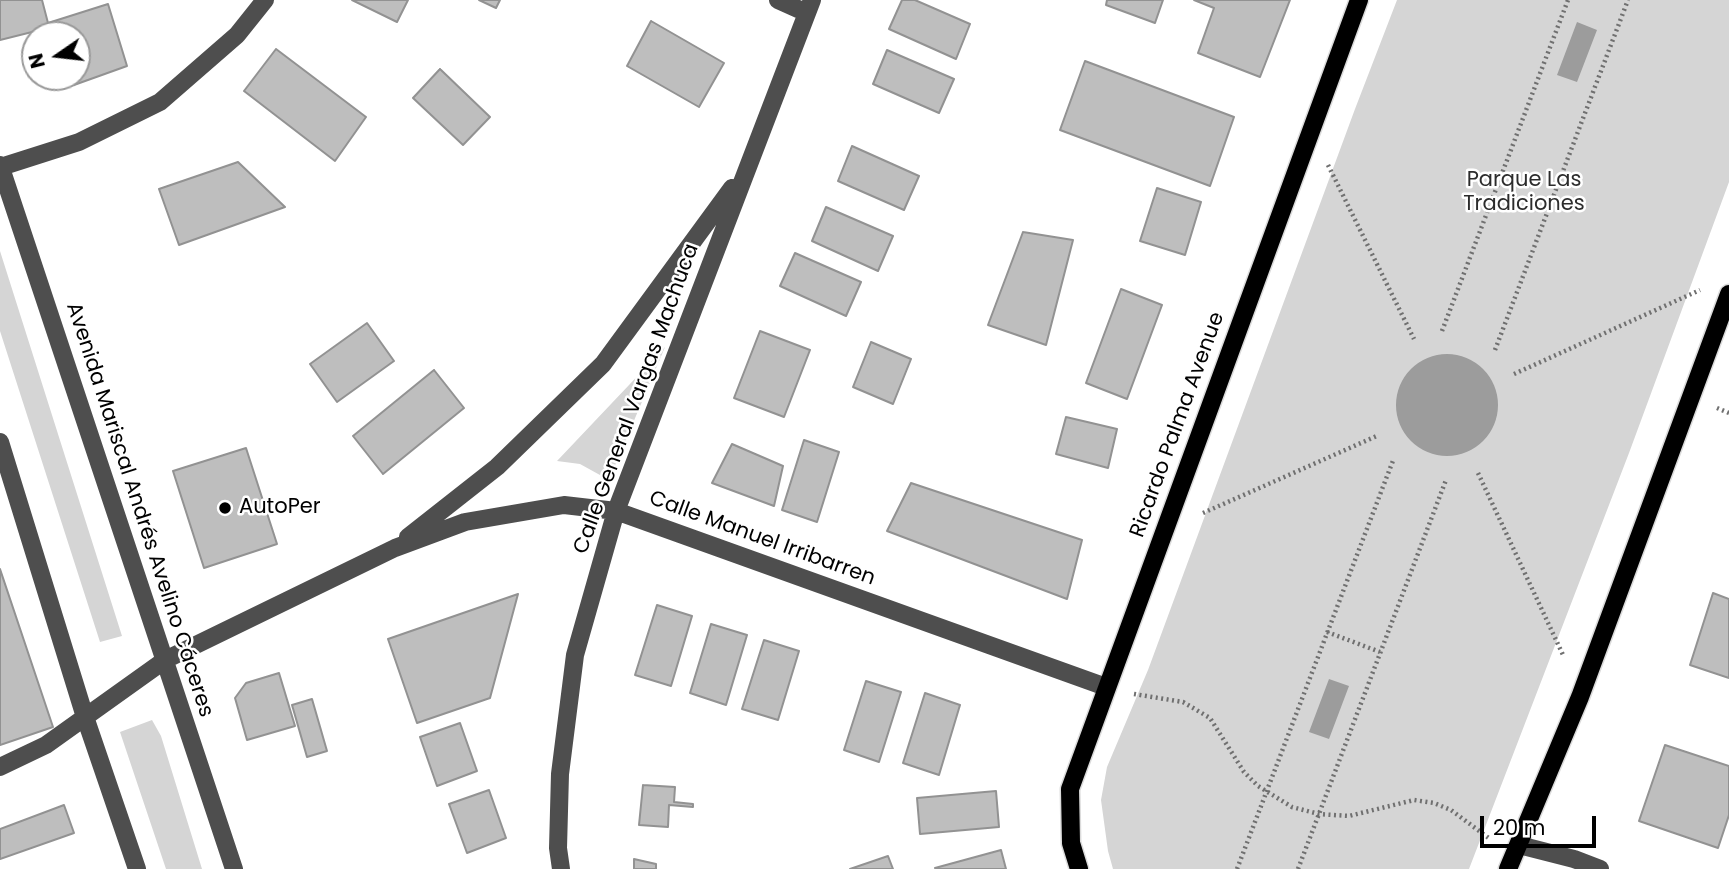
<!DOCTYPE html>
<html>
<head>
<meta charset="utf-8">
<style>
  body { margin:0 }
  #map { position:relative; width:1729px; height:869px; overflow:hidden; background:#fff; font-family:Poppins,sans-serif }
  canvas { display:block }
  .north { position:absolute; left:21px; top:21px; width:70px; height:70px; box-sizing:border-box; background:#fff; border:2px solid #999; border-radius:50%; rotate:256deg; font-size:19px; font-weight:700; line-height:28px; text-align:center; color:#000 }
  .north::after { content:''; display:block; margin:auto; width:24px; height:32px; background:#000; clip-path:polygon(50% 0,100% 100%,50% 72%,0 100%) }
  .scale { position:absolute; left:1480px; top:816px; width:116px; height:32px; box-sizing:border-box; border:4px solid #000; border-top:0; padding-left:9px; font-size:21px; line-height:24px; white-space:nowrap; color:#000; -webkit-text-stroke:5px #fff; paint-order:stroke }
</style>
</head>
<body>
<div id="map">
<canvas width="1729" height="869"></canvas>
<div class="north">N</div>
<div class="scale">20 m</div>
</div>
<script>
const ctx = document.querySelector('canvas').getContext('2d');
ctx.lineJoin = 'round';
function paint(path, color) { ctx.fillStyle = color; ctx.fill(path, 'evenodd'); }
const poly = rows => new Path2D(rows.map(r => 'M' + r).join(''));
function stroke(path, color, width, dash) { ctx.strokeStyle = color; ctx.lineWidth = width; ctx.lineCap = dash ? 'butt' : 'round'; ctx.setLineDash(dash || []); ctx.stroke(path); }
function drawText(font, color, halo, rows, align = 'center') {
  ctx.font = font + ' Poppins,sans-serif'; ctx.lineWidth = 5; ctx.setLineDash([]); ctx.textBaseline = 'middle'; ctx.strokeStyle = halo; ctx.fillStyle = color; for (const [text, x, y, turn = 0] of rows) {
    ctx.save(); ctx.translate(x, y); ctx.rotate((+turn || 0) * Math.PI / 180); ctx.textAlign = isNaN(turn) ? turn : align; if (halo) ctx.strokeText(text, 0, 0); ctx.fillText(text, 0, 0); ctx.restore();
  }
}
paint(poly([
  [1397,0,1729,0,1729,182,1629,453,1469,869,1113,869,1108,851,1101,800,1107,767,1148,670,1355,109],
  [0,251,122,636,100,642,0,331],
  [665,347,609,480,580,464,557,461],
  [152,720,161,736,202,869,166,869,120,732]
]), '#d5d5d5');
paint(poly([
  [1577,22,1597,30,1577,82,1557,75],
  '1396 405a51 51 0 1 1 102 0a51 51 0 1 1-102 0Z',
  [1329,679,1349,686,1329,739,1309,732]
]), '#9c9c9c');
const building = poly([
  [0,0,42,0,48,23,108,4,127,66,74,85,72,77,77,77,77,35,46,35,44,29,0,40,0,0],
  [352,0,408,0,397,22,352,0],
  [479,0,500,0,496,8,479,0],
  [902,0,915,0,970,24,956,59,889,29,902,0],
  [1107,0,1163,0,1155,23,1106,5,1107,0],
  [1194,0,1290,0,1260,77,1198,53,1214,8,1194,0],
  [651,21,724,63,699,107,627,66,651,21],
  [276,49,366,117,335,161,244,91,276,49],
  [887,50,954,79,939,113,873,84,887,50],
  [1085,61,1234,117,1210,186,1060,130,1085,61],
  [440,69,490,117,463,145,413,98,440,69],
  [852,146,919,176,904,210,838,181,852,146],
  [238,162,285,207,179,245,159,189,238,162],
  [1157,188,1201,202,1185,255,1140,241,1157,188],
  [826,207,893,236,878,271,812,241,826,207],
  [1023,232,1073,240,1046,345,988,325,1023,232],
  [795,253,861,282,846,316,780,286,795,253],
  [1121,289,1162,305,1127,399,1086,383,1121,289],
  [367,323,394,361,337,402,310,364,367,323],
  [760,331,810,350,784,417,734,398,760,331],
  [871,342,911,359,893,404,853,387,871,342],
  [434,370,464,408,383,474,353,436,434,370],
  [1066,417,1117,429,1108,468,1056,454,1066,417],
  [804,440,839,452,817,522,782,510,804,440],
  [732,444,783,466,774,506,712,483,732,444],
  [246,448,277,544,204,568,173,471,246,448],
  [911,483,1082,540,1067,599,887,531,911,483],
  [0,569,53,727,0,745,0,569],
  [1713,593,1729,599,1729,678,1690,665,1713,593],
  [518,594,490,698,417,723,388,639,518,594],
  [657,605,692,616,671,686,635,675,657,605],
  [711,624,747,635,726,705,690,693,711,624],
  [764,640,799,651,778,720,742,709,764,640],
  [279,673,295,726,247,740,235,698,246,683,279,673],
  [866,681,901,692,879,762,844,750,866,681],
  [925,693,960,705,939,775,903,763,925,693],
  [312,699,327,751,307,757,292,705,312,699],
  [460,723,477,771,437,786,420,737,460,723],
  [1665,745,1729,766,1729,815,1718,848,1639,821,1665,745],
  [643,785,675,787,674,802,693,804,693,807,669,805,668,827,639,825,643,785],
  [489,790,506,838,467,853,449,804,489,790],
  [996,791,999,827,920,834,917,798,996,791],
  [64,805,74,833,0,859,0,829,64,805],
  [1001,850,1006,869,936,869,935,868,1001,850],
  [888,856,893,869,850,869,888,856],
  [634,859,656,864,656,869,634,869,634,859]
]);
paint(building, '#bebebe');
stroke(building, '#929292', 2);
const major = poly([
  [1079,869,1071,843,1070,789,1359,0],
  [1508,869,1580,697,1729,294]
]);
stroke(major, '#dbdbdb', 21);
stroke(poly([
  [1328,165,1414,339],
  [1442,331,1568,0],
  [1495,350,1628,0],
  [1514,374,1700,290],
  [1717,408,1729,413],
  [1478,473,1564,657],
  [1203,513,1379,435],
  [1327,632,1380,652],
  [1134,694,1183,702,1210,718,1244,772,1258,786,1292,807,1319,814,1349,816,1414,800,1434,803,1451,810,1490,839],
  [1237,869,1394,458],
  [1298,869,1446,480]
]), '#707070', 4.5, [2, 3.5]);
stroke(poly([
  [778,0,807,13],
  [0,165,234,869],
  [1,167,79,142,160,102,237,35,265,0],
  [0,442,85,717,137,869],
  [408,537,497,467,603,364,732,188],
  [0,767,46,745,165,660,395,548,465,522,564,505,616,511,1106,687],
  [1519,845,1574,859,1600,869],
  [561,869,558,848,560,774,575,655,616,511,812,0]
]), '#4e4e4e', 18);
stroke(major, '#000', 18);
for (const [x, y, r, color] of [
  [225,508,7,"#000"]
]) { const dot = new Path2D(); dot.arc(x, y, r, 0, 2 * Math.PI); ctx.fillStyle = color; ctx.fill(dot); stroke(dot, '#fff', 2.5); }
drawText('21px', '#2c2c2c', '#fff', [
  ["Parque Las",1524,181],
  ["Tradiciones",1524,205]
]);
drawText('21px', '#000', '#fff', [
  ["Calle General Vargas Machuca",637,399,-70],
  ["Ricardo Palma Avenue",1178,425,-70],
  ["Avenida Mariscal Andrés Avelino Cáceres",139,510,72],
  ["Calle Manuel Irribarren",762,539,20]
]);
drawText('21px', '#000', '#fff', [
  ["AutoPer",239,508]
], 'left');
</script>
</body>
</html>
